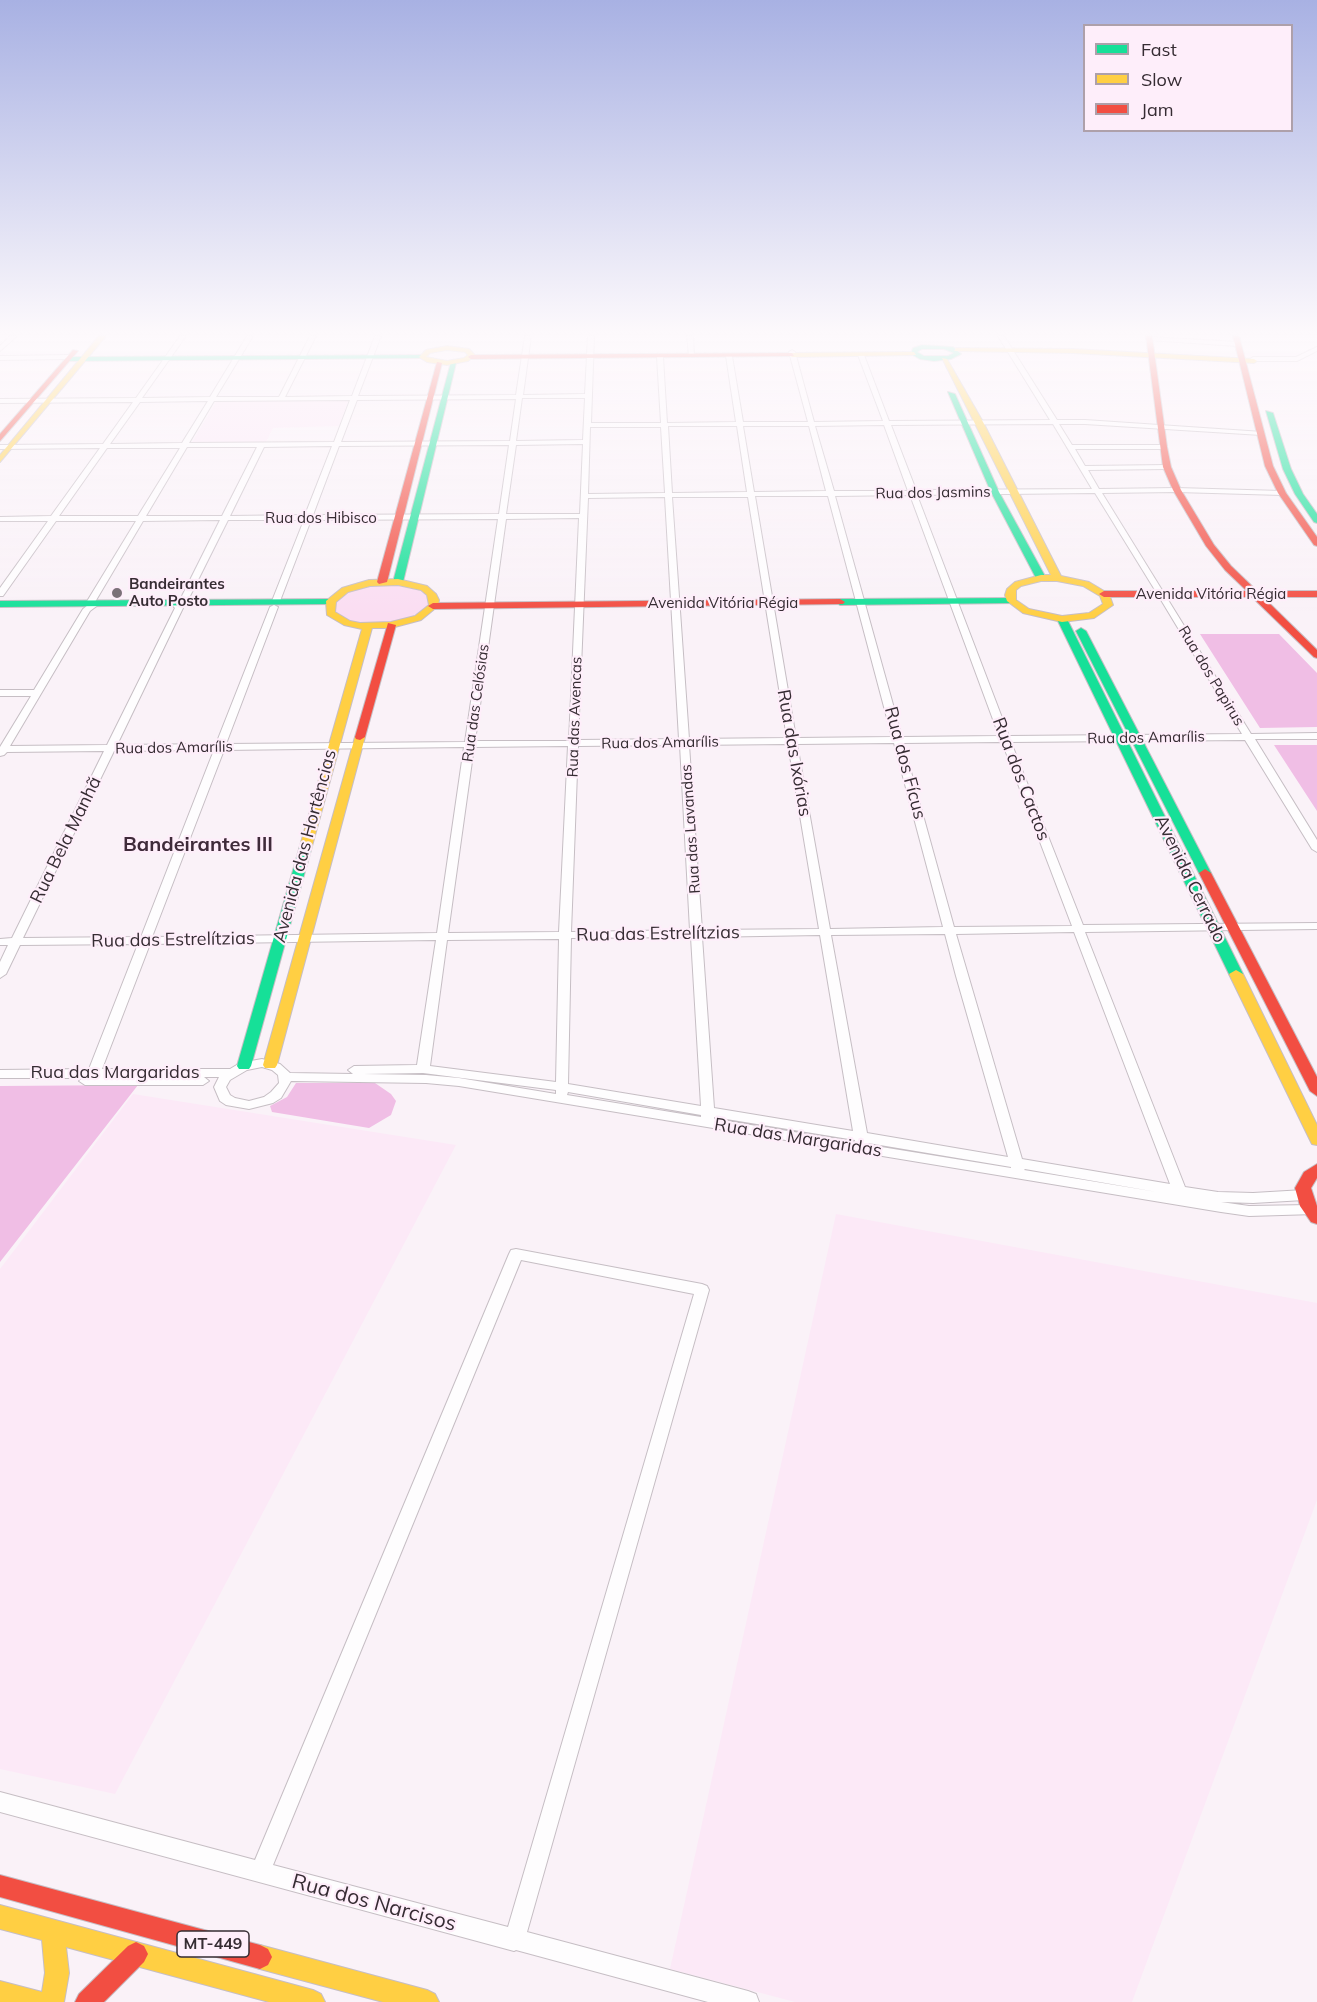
<!DOCTYPE html>
<html>
<head>
<meta charset="utf-8">
<style>
  body { margin:0 }
  #map { position:relative; width:1317px; height:2002px; overflow:hidden; background:#faf2f8; font-family:Mulish,sans-serif }
  canvas { display:block }
  .legend { position:absolute; left:1083px; top:24px; width:210px; height:108px; box-sizing:border-box; background:#feeefa; border:2px solid #aea0aa; margin:0; padding:8px 10px; list-style:none; font-size:18px; color:#362c33 }
  .legend li { display:flex; align-items:center; gap:12px; height:30px }
  .legend b { width:30px; border:2px solid #aea0aa }
</style>
</head>
<body>
<div id="map">
<canvas width="1317" height="2002"></canvas>
<ul class="legend">
<li><b style="height:8px;background:#16e098"></b>Fast</li>
<li><b style="height:8px;background:#ffcf43"></b>Slow</li>
<li><b style="height:8px;background:#f24e42"></b>Jam</li>
</ul>
</div>
<script>
const ctx = document.querySelector('canvas').getContext('2d');
ctx.lineJoin = 'round';
function paint(path, color) { ctx.fillStyle = color; ctx.fill(path, 'evenodd'); }
const poly = rows => new Path2D(rows.map(r => 'M' + r).join(''));
function stroke(path, color, width, dash) { ctx.strokeStyle = color; ctx.lineWidth = width; ctx.lineCap = dash ? 'butt' : 'round'; ctx.setLineDash(dash || []); ctx.stroke(path); }
function drawText(font, color, halo, rows, align = 'center') {
  ctx.font = font + ' Mulish,sans-serif'; ctx.lineWidth = 4.5; ctx.setLineDash([]); ctx.textBaseline = 'middle'; ctx.strokeStyle = halo; ctx.fillStyle = color; for (const [text, x, y, turn = 0] of rows) {
    ctx.save(); ctx.translate(x, y); ctx.rotate((+turn || 0) * Math.PI / 180); ctx.textAlign = isNaN(turn) ? turn : align; if (halo) ctx.strokeText(text, 0, 0); ctx.fillText(text, 0, 0); ctx.restore();
  }
}
paint(poly([
  [349,399,339,426,273,428,266,442,192,442,217,400],
  [133,1094,456,1145,115,1794,0,1769,0,1269],
  [836,1214,1317,1303,1317,1500,1132,2002,795,2002,670,1969]
]), '#fce9f7');
paint(poly([
  [385,583,423,591,429,597,430,603,425,610,401,622,352,622,333,612,335,599,344,593]
]), '#faddf2');
paint(poly([
  [1200,634,1279,634,1317,673,1317,727,1260,728],
  [1274,745,1317,745,1317,811],
  [296,1083,375,1083,391,1094,396,1101,391,1115,369,1128,272,1112,270,1106,287,1097],
  [138,1085,0,1262,0,1086]
]), '#f0bee5');
const street = poly([
  [10,336,17,336,0,351,0,346,10,336],
  [180,336,186,336,142,398,210,397,247,336,253,336,216,397,279,397,310,336,316,336,285,397,352,396,375,336,381,336,358,396,516,395,525,336,531,336,523,395,585,394,588,336,594,336,591,423,661,423,657,357,660,355,663,357,667,423,736,422,726,356,729,354,732,356,743,422,808,422,789,352,792,350,795,352,814,422,883,421,858,355,861,353,864,355,889,421,1050,420,998,336,1004,336,1057,420,1085,420,1263,432,1264,433,1261,435,1085,424,1059,424,1072,445,1163,445,1166,447,1163,449,1075,449,1085,466,1167,465,1171,467,1167,469,1088,470,1099,489,1177,488,1282,491,1286,493,1282,495,1177,492,1102,493,1251,734,1317,733,1317,739,1255,739,1317,840,1317,852,1312,849,1245,740,1011,742,1083,925,1317,923,1317,929,1085,932,1185,1187,1218,1192,1253,1193,1304,1190,1309,1192,1311,1195,1309,1198,1304,1200,1253,1203,1221,1202,1249,1206,1310,1205,1315,1206,1317,1210,1315,1214,1249,1216,1221,1212,459,1086,426,1083,291,1081,281,1098,273,1103,249,1109,226,1105,220,1101,214,1087,219,1077,204,1077,209,1081,203,1085,85,1085,79,1081,82,1078,0,1078,0,1070,89,1069,138,944,20,945,6,974,0,978,0,962,8,945,0,945,0,939,12,938,104,751,7,752,4,755,0,756,0,747,31,696,0,696,0,690,34,690,83,609,88,605,86,603,136,521,56,521,3,596,0,596,0,588,48,521,0,521,0,517,51,516,100,448,0,449,0,445,103,444,133,402,0,403,0,399,136,398,180,336],
  [522,398,585,398,583,440,516,441,522,398],
  [516,399,510,441,341,442,357,400,516,399],
  [350,400,334,442,189,443,214,401,350,400],
  [208,401,182,443,110,444,140,402,208,401],
  [1053,424,1092,489,916,490,891,425,1053,424],
  [884,425,908,491,834,491,815,426,884,425],
  [668,426,737,426,747,492,672,493,668,426],
  [743,426,809,426,826,491,754,492,743,426],
  [590,427,661,427,665,493,588,494,590,427],
  [583,444,580,514,506,514,516,445,583,444],
  [509,445,499,514,313,515,339,446,509,445],
  [332,446,305,515,230,516,264,447,332,446],
  [187,447,257,447,222,516,146,516,187,447],
  [107,448,180,448,138,516,59,516,107,448],
  [1095,493,1158,595,1242,734,1009,736,917,495,1095,493],
  [910,495,998,733,999,736,902,737,835,496,910,495],
  [755,496,828,496,892,737,796,738,755,496],
  [665,497,679,739,578,740,588,498,665,497],
  [672,497,748,497,787,738,689,739,672,497],
  [579,518,569,741,475,741,506,519,579,518],
  [498,519,465,742,226,744,278,607,274,605,270,607,216,744,117,745,183,608,181,606,187,602,228,520,304,520,272,601,276,603,280,601,311,520,498,519],
  [220,520,180,600,172,605,175,608,107,745,10,746,90,611,98,605,95,602,143,521,220,520],
  [1002,742,1072,926,954,927,903,743,1002,742],
  [894,743,943,927,830,929,797,744,894,743],
  [788,744,819,929,702,930,689,745,788,744],
  [680,745,690,930,571,932,578,746,680,745],
  [568,746,559,932,448,933,474,747,568,746],
  [464,747,437,933,152,937,224,750,464,747],
  [214,750,141,937,23,938,114,751,214,750],
  [1074,932,1170,1184,1022,1159,956,934,1074,932],
  [945,934,956,976,1008,1157,867,1133,831,935,945,934],
  [820,935,853,1131,714,1108,702,937,820,935],
  [691,937,701,1106,568,1084,571,938,691,937],
  [559,939,556,1082,430,1066,447,940,559,939],
  [436,940,417,1065,354,1066,348,1070,353,1074,290,1073,280,1064,262,1059,240,1063,230,1069,102,1069,150,944,436,940],
  [262,1067,272,1070,278,1075,279,1083,271,1092,264,1097,249,1101,235,1098,230,1095,226,1087,230,1080,247,1070,262,1067],
  [423,1073,556,1090,556,1094,459,1078,426,1075,363,1074,423,1073],
  [568,1092,701,1115,701,1117,567,1095,568,1092],
  [714,1117,855,1140,855,1142,714,1119,714,1117],
  [868,1143,1011,1167,1011,1168,869,1145,868,1143],
  [1025,1169,1157,1192,1024,1170,1025,1169],
  [687,336,693,336,694,357,689,356,687,336],
  [1149,337,1238,342,1241,344,1238,346,1147,340,1149,337],
  [1317,347,1317,351,1297,361,1253,361,1250,359,1253,357,1296,357,1317,347],
  [0,356,70,355,73,357,70,359,0,360,0,356],
  [516,1249,702,1284,707,1286,709,1290,527,1932,748,1991,756,1994,759,2002,708,2002,516,1950,514,1951,0,1812,0,1792,255,1860,509,1254,511,1250,516,1249],
  [521,1260,694,1294,508,1927,273,1865,521,1260]
]);
const fast = poly([
  [922,345,953,347,961,354,951,359,934,361,920,359,911,354,913,348,922,345],
  [922,349,944,349,954,353,948,356,924,356,917,352,922,349],
  [422,355,424,358,68,361,65,359,68,357,422,355],
  [451,362,456,363,403,582,398,585,393,582,451,362],
  [948,392,955,394,999,492,1046,578,1044,580,1036,578,991,492,948,392],
  [1266,411,1273,413,1291,469,1303,494,1317,514,1317,523,1314,522,1295,494,1283,469,1266,411],
  [1012,598,1017,601,1015,603,840,605,835,602,840,599,1012,598],
  [334,599,336,601,331,604,0,607,0,601,334,599],
  [1059,617,1067,619,1243,974,1241,977,1231,977,1229,974,1057,619,1059,617],
  [1081,628,1086,631,1211,873,1209,876,1205,877,1199,873,1076,631,1081,628],
  [306,842,312,846,251,1066,249,1069,239,1069,237,1066,300,846,306,842]
]);
const slow = poly([
  [99,336,106,336,0,462,0,455,99,336],
  [447,346,469,349,475,355,468,361,447,365,427,362,419,357,426,350,447,346],
  [447,350,465,352,468,355,464,358,447,361,426,357,430,353,447,350],
  [956,348,1073,349,1254,359,1257,361,1254,363,1073,353,954,351,956,348],
  [914,352,916,355,792,357,789,355,792,353,914,352],
  [942,358,947,359,983,422,1061,576,1089,582,1109,594,1113,605,1094,618,1062,622,1023,613,1007,601,1005,595,1007,589,1015,582,1041,575,1051,575,942,358],
  [1041,581,1057,581,1083,586,1100,596,1103,604,1089,613,1062,616,1029,609,1016,600,1016,590,1021,586,1041,581],
  [398,579,427,586,436,594,439,600,438,606,421,620,391,628,372,628,312,846,310,849,302,849,300,846,362,629,344,625,327,615,326,601,342,588,369,580,398,579],
  [398,585,421,590,427,595,429,605,415,616,391,622,360,623,350,621,335,612,336,602,348,592,370,586,398,585],
  [360,734,365,737,277,1065,275,1068,265,1068,263,1065,355,737,360,734],
  [1236,970,1243,974,1317,1125,1317,1145,1312,1144,1310,1140,1229,974,1236,970],
  [0,1905,313,1990,321,1994,325,2002,269,2002,66,1947,69,1973,64,2002,0,2002,0,1981,42,1992,45,1973,42,1940,0,1929,0,1905],
  [260,1945,427,1990,435,1994,439,2002,383,2002,260,1969,252,1965,248,1957,252,1949,260,1945]
]);
const jam = poly([
  [1146,336,1152,336,1167,447,1171,467,1181,490,1214,545,1231,566,1257,591,1317,591,1317,597,1263,597,1317,650,1317,658,1314,657,1252,597,1104,597,1099,594,1104,591,1247,591,1225,570,1206,546,1173,490,1163,467,1146,336],
  [1233,336,1239,336,1273,466,1286,493,1317,537,1317,546,1314,545,1278,493,1265,466,1233,336],
  [73,350,78,351,0,441,0,434,73,350],
  [792,353,794,356,471,359,468,357,471,355,792,353],
  [437,362,442,363,387,582,379,584,377,582,437,362],
  [840,599,845,602,843,604,433,609,428,606,433,603,840,599],
  [388,623,396,625,365,737,360,740,356,739,355,737,388,623],
  [1205,869,1211,873,1317,1077,1317,1096,1310,1091,1199,873,1205,869],
  [1317,1164,1317,1178,1311,1188,1317,1206,1317,1224,1311,1222,1300,1206,1295,1188,1304,1172,1317,1164],
  [0,1875,260,1945,268,1949,272,1957,268,1965,260,1969,0,1897,0,1875],
  [136,1942,144,1946,148,1954,144,1962,104,2002,75,2002,79,1994,128,1946,136,1942]
]);
stroke(street, '#c6bec4', 2);
stroke(fast, '#c6bec4', 2);
stroke(slow, '#c6bec4', 2);
stroke(jam, '#c6bec4', 2);
paint(street, '#fefdfe');
paint(fast, '#16e098');
paint(slow, '#ffcf43');
paint(jam, '#f24e42');
const sky = ctx.createLinearGradient(0, 0, 0, 617);
sky.addColorStop(0, '#a8b1e3');
sky.addColorStop(0.54, '#fdf9fc');
sky.addColorStop(1, '#fdf9fc00');
ctx.fillStyle = sky;
ctx.fillRect(0, 0, 1317, 617);
for (const [x, y, r, color] of [
  [117,593,6,"#7b7178"]
]) { const dot = new Path2D(); dot.arc(x, y, r, 0, 2 * Math.PI); ctx.fillStyle = color; ctx.fill(dot); stroke(dot, '#feeefa', 2); }
drawText('15px', '#362c33', '#feeefa', [
  ["Rua dos Jasmins",933,493,-1],
  ["Rua dos Hibisco",321,518],
  ["Avenida Vitória Régia",1211,594],
  ["Avenida Vitória Régia",723,603],
  ["Rua dos Papirus",1211,676,59],
  ["Rua das Celósias",476,703,-82],
  ["Rua das Avencas",575,717,-88],
  ["Rua dos Amarílis",1146,738,-1],
  ["Rua dos Amarílis",660,743,-1],
  ["Rua dos Amarílis",174,748,-1],
  ["Rua das Lavandas",691,829,-94]
]);
drawText('bold 15px', '#362c33', '#feeefa', [
  ["Bandeirantes",129,584],
  ["Auto Posto",129,601]
], 'left');
for (const [x, y, w] of [
  [213,1944,72]
]) { const box = new Path2D(); box.roundRect(x - w / 2, y - 13, w, 26, 4.5); ctx.fillStyle = '#feeefa'; ctx.fill(box); stroke(box, '#362c33', 1.5); }
drawText('bold 16px', '#362c33', null, [
  ["MT-449",213,1944]
]);
drawText('18px', '#362c33', '#feeefa', [
  ["Rua das Ixórias",794,753,80],
  ["Rua dos Fícus",905,763,75],
  ["Rua dos Cactos",1021,779,69],
  ["Rua Bela Manhã",66,840,-64],
  ["Avenida das Hortências",305,846,-75],
  ["Avenida Cerrado",1190,879,64],
  ["Rua das Estrelítzias",658,934,-1],
  ["Rua das Estrelítzias",173,940,-1],
  ["Rua das Margaridas",115,1073],
  ["Rua das Margaridas",798,1138,9]
]);
drawText('bold 20px', '#3f2b3a', '#feeefa', [
  ["Bandeirantes III",198,845]
]);
drawText('21px', '#362c33', '#feeefa', [
  ["Rua dos Narcisos",374,1903,15]
]);
</script>
</body>
</html>
